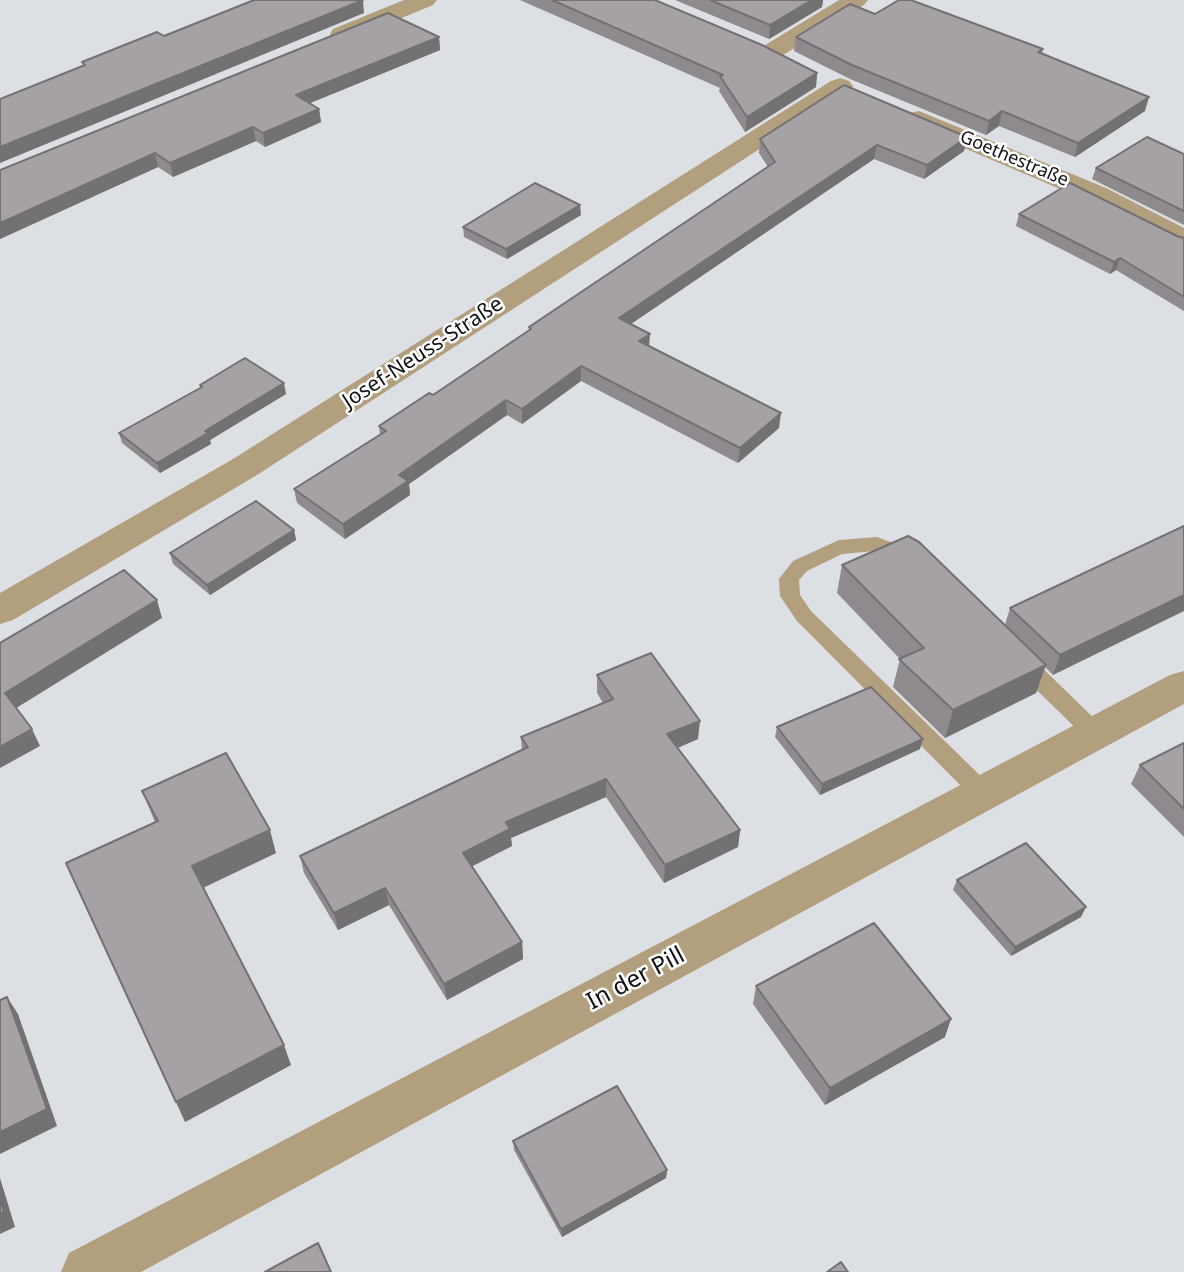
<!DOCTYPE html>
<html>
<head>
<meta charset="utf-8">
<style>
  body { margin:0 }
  canvas { display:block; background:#dcdfe4 }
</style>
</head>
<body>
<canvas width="1184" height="1272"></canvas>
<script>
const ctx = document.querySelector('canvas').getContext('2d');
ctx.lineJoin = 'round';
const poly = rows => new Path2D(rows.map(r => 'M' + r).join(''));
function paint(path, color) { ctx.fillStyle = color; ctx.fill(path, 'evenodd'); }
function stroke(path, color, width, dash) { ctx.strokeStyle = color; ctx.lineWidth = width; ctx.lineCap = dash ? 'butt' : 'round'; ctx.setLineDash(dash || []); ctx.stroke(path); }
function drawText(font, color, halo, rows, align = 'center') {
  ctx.font = font + ' "Noto Sans",sans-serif'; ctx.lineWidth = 5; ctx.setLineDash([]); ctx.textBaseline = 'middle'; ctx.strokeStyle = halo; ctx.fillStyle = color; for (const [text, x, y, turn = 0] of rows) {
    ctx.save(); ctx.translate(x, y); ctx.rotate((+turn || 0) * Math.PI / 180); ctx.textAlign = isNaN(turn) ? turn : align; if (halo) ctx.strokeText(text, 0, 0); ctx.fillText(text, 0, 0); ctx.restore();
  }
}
paint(poly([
  [877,537,917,552,920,557,917,562,910,564,875,551,842,554,807,571,799,580,800,595,811,611,991,786,994,793,991,800,983,802,975,800,797,621,780,596,779,579,793,561,839,540,877,537],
  [1020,652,1028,654,1104,728,1107,734,1104,740,1096,743,1088,740,1012,666,1009,660,1012,654,1020,652]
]), '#b29f7d');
paint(poly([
  [404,0,437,0,433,5,351,39,342,41,333,39,330,34,333,29,404,0],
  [839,0,868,0,864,5,780,57,771,59,762,57,759,52,762,47,839,0],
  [840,78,849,81,853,86,849,91,257,475,13,620,0,624,0,593,233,459,831,81,840,78],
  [919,111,1106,188,1184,228,1184,249,1174,246,1086,200,910,125,906,119,910,113,919,111],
  [1184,671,1184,704,141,1272,61,1272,69,1253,1170,675,1184,671]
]), '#b29f7d');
paint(poly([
  [520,0,655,0,817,73,816,87,745,132,719,91,720,88],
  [675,0,823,0,822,7,769,39],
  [875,14,1043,49,1042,54,1145,111,1075,157,999,126,986,135,850,79,794,51,796,37],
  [439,37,440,50,310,103,319,109,321,122,265,147,256,141,173,177,158,167,0,239,0,170],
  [967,137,964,151,924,179,874,159,631,324,649,347,779,428,738,463,581,381,522,424,507,415,409,484,410,495,345,539,297,503,294,489,380,434,379,426,433,395,529,330,529,327,768,167,759,153,760,139],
  [1184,154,1184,225,1092,179,1096,168],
  [1019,214,1184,238,1184,311,1116,270,1110,274,1016,226],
  [581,215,507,259,464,237,463,227],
  [200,385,286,394,210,440,211,444,160,473,122,443,119,433,200,388],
  [1184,526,1053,675,1045,667,1036,693,945,738,893,687,900,659,837,593,842,565,1005,625,1010,608],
  [294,530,296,540,210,595,173,564,170,553],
  [597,675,698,739,678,748,740,830,738,847,664,883,606,797,511,838,512,846,472,866,522,942,523,959,447,1000,389,905,338,930,304,873,300,856,522,750,521,737,603,703,597,693],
  [777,727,920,749,820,795,775,737],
  [1184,743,1184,837,1131,784,1140,765],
  [142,791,276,853,203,888,291,1065,185,1122,155,822],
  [957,880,1081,917,1011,956,953,890],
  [756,986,945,1037,825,1105,753,1004],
  [513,1141,667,1170,666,1178,562,1237,514,1150]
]), '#8f8a8d');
paint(poly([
  [363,0,364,13,0,163,0,147],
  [812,0,823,0,822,7,769,39,770,25],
  [439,37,440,50,298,108,296,95],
  [817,73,816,87,745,132,747,117],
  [1149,97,1145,111,1075,157,1078,143],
  [319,109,321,122,265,147,263,133],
  [1002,111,999,126,986,135,989,121],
  [253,127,256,141,173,177,170,163],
  [967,137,964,151,924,179,927,165],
  [877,145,874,159,619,332,619,318],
  [155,153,158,167,0,239,0,223],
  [580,205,581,215,507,259,506,249],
  [1120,258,1116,270,1110,274,1114,262],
  [650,334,649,348,639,341],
  [581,366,581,381,522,424,522,409],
  [284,383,286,394,210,440,211,444,160,473,157,463,205,431],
  [506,400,507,415,409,484,410,495,345,539,343,524,399,475],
  [781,413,779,428,738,463,740,448],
  [294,530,296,540,210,595,207,585],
  [1184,595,1184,611,1053,675,1060,655],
  [157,600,162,618,13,710,5,693],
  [1046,665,1036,693,945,738,953,710],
  [700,721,698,739,666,752,667,734],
  [32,729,40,746,0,768,0,747],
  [923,739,920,749,820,795,822,784],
  [606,779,606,797,511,838,512,846,465,870,463,853,506,822],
  [270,830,276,853,200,889,192,866],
  [740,830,738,847,664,883,665,865],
  [385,888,389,905,338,930,334,913],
  [1086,907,1081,917,1011,956,1015,947],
  [522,942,523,959,447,1000,444,984],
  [7,997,18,1014,57,1126,0,1154,0,1132],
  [951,1019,945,1037,825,1105,830,1088],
  [284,1045,291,1065,185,1122,176,1102],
  [667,1170,666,1178,562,1237,561,1229],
  [0,1178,15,1227,0,1234]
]), '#747173');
const building = poly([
  [254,0,363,0,0,147,0,99,85,65,82,62,157,32,164,36,254,0],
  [552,0,655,0,762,45,817,73,747,117,720,76,723,75,552,0],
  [710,0,812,0,770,25,710,0],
  [899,0,911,0,1043,49,1038,52,1149,97,1078,143,1002,111,989,121,852,65,796,37,850,4,875,14,899,0],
  [388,13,439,37,296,95,319,109,263,133,253,127,170,163,155,153,0,223,0,170,388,13],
  [844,85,967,137,927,165,877,145,619,318,650,334,639,341,781,413,740,448,581,366,522,409,506,400,399,475,408,481,343,524,294,489,386,431,379,426,429,393,433,395,531,329,529,327,775,162,760,139,844,85],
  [1147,137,1184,154,1184,211,1096,168,1147,137],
  [535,183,580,205,506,249,463,227,535,183],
  [1070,183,1177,236,1184,238,1184,297,1120,258,1114,262,1019,214,1070,183],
  [245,358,284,383,205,431,208,433,157,463,119,433,202,387,200,385,245,358],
  [256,501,294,530,207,585,170,553,256,501],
  [1184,526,1184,595,1060,655,1010,608,1184,526],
  [908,536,919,542,1046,665,953,710,899,659,924,648,842,565,908,536],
  [124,570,157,600,5,693,32,729,0,747,0,643,124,570],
  [651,653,700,721,667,734,740,830,665,865,606,779,506,822,510,829,463,853,522,942,444,984,385,888,334,913,300,856,528,747,521,737,613,699,597,675,651,653],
  [871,687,923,739,822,784,777,727,871,687],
  [1184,743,1184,809,1140,765,1184,743],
  [226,753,270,830,192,866,284,1045,176,1102,66,863,158,821,142,791,226,753],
  [1026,843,1086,907,1015,947,957,880,1026,843],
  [874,923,951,1019,830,1088,756,986,874,923],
  [7,997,47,1109,0,1132,0,1000,7,997],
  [617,1086,667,1170,561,1229,513,1141,617,1086],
  [0,1200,4,1212,0,1213,0,1200],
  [318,1243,331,1272,265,1272,318,1243],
  [841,1262,848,1272,827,1272,841,1262]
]);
paint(building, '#a6a1a4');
stroke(building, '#747173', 2);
drawText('18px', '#0f1011', '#fff', [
  ["Goethestraße",1014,159,23]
]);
drawText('21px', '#0f1011', '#fff', [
  ["Josef-Neuss-Straße",423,353,-33]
]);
drawText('24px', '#0f1011', '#fff', [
  ["In der Pill",636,979,-28]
]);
</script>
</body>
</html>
